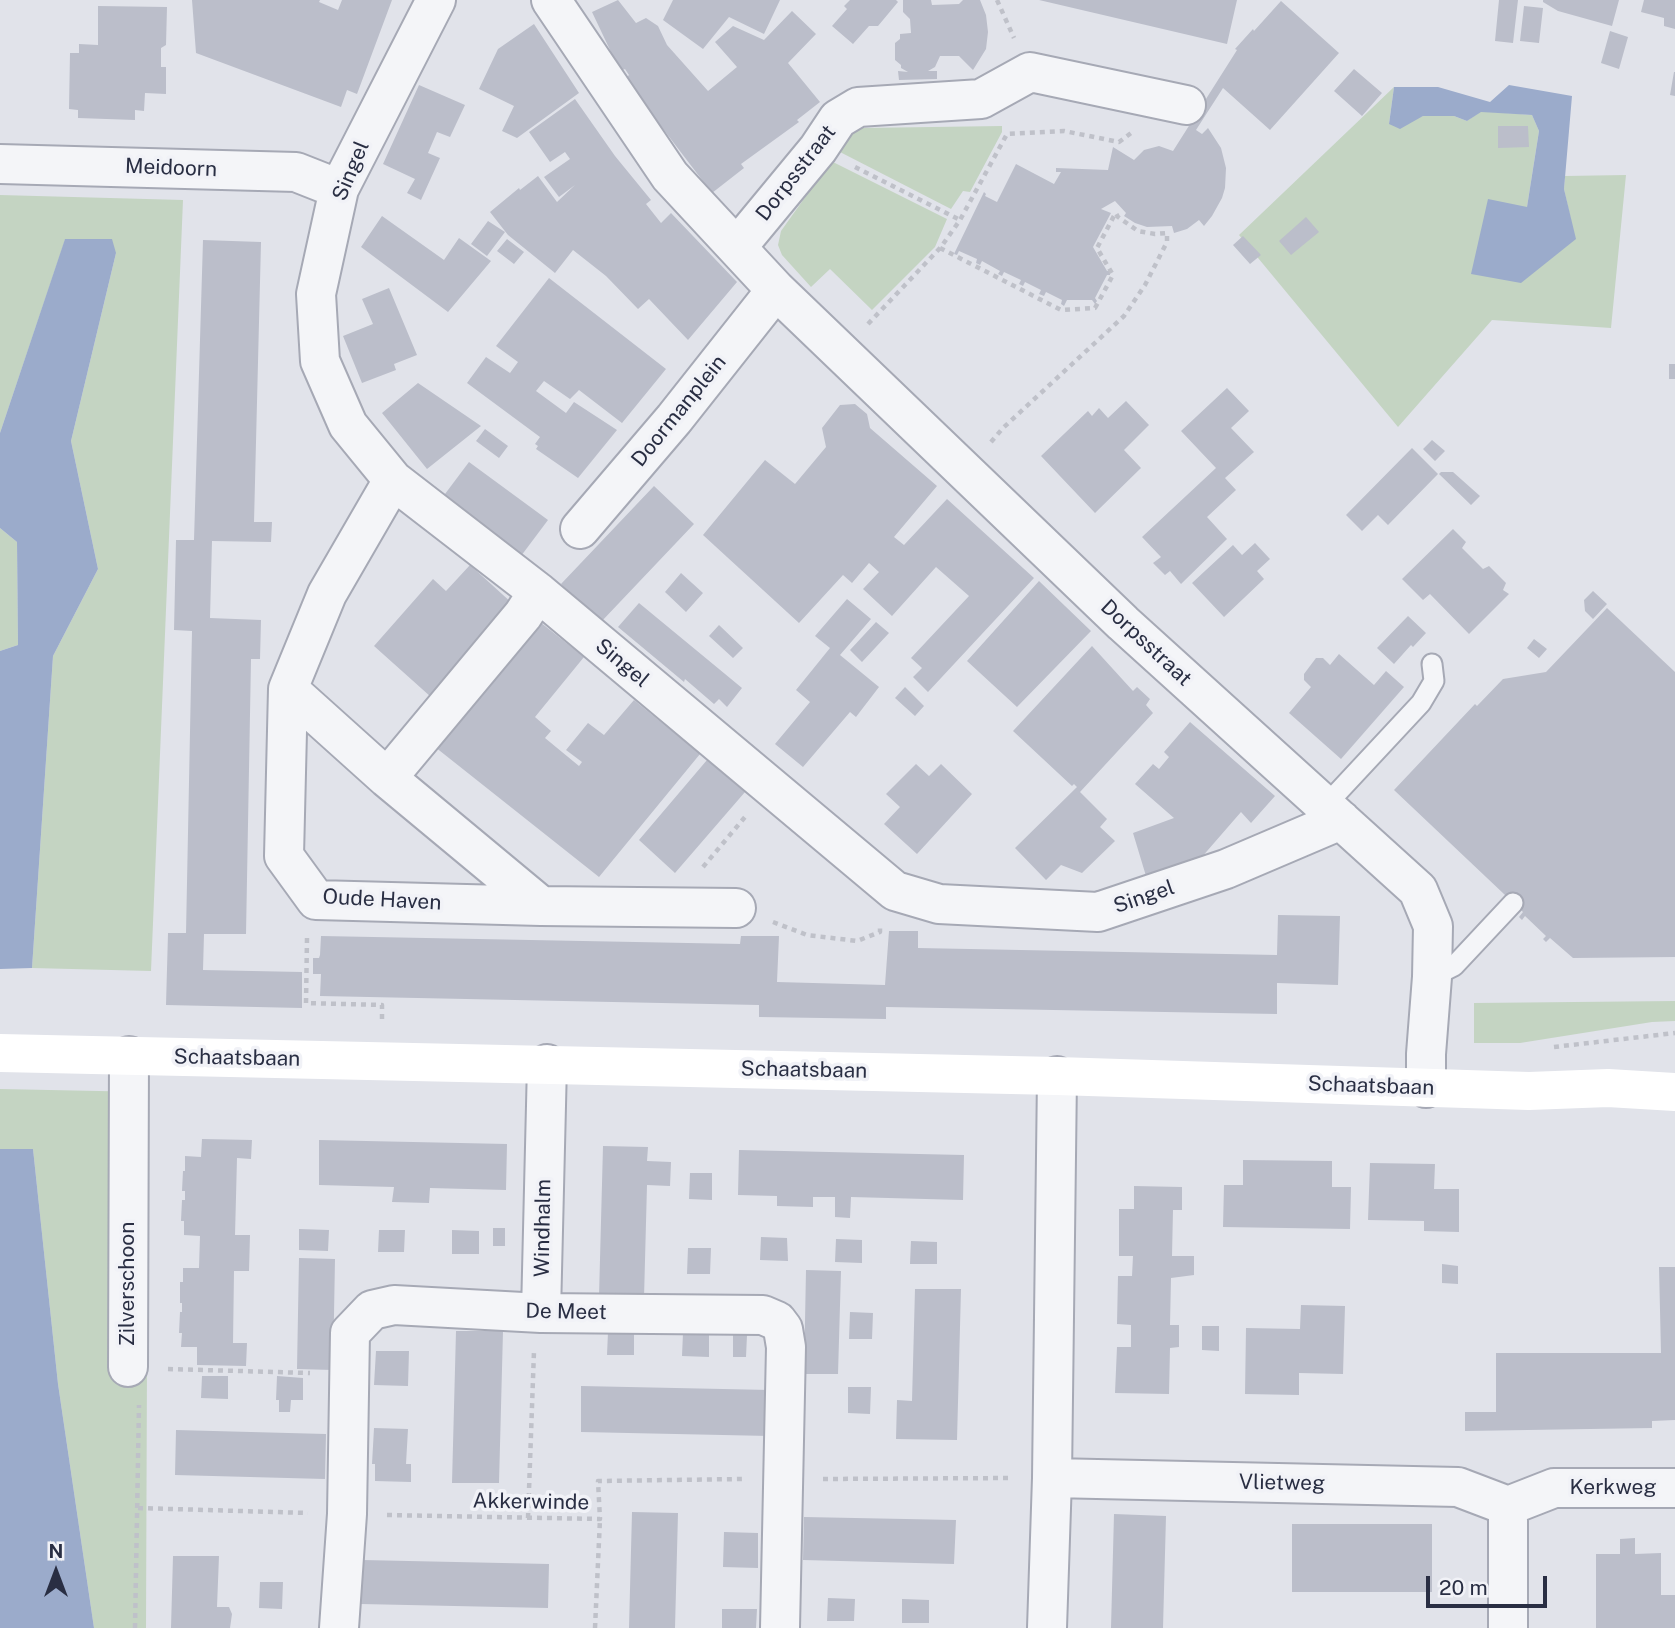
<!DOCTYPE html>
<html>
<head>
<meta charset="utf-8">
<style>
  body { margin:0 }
  #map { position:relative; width:1675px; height:1628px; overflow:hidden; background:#e1e3ea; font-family:"Public Sans",sans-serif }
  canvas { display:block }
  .north { position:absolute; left:21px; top:1537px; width:70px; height:70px; -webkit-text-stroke:5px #f1f2f7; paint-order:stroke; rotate:0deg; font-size:19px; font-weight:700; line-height:28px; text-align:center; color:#292e43 }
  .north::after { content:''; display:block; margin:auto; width:24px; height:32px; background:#292e43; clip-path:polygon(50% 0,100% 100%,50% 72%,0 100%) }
  .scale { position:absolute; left:1426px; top:1576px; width:121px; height:32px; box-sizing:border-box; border:4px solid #292e43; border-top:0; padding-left:9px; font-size:21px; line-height:24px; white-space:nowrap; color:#292e43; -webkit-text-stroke:5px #f1f2f7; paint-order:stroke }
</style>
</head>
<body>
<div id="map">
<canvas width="1675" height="1628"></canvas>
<div class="north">N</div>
<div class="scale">20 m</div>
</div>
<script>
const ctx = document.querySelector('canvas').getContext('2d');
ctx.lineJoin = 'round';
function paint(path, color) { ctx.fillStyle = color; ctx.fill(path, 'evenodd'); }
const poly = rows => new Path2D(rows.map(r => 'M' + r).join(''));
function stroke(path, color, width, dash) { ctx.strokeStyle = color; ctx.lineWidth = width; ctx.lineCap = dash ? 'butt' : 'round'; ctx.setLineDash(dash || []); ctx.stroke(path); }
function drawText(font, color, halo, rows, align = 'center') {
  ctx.font = font + ' "Public Sans",sans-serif'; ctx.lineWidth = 7; ctx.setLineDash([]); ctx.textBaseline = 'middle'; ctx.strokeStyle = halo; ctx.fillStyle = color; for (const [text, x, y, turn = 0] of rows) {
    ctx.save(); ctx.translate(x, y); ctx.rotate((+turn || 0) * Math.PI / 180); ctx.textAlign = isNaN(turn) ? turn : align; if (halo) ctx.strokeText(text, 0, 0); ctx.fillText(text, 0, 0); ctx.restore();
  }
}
paint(poly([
  [1394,87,1389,124,1423,116,1454,116,1467,121,1481,111,1532,115,1539,131,1527,207,1575,239,1564,189,1565,176,1626,175,1611,328,1492,320,1398,427,1239,235],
  [1002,126,1002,132,970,192,963,191,951,209,840,152,854,131,862,128],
  [831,161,947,219,935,247,872,310,830,269,811,287,782,255,778,245,781,231],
  [0,195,183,200,151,971,32,968,53,656,98,569,71,441,116,253,65,240,0,433],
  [0,528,17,542,18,645,0,651],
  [1675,1001,1675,1021,1652,1022,1520,1043,1474,1043,1474,1003],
  [0,1089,148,1092,146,1628,94,1628,58,1384,33,1149,0,1149]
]), '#c4d4c2');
paint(poly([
  [1509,85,1572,96,1564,189,1576,239,1521,283,1471,274,1488,199,1527,207,1539,131,1532,115,1481,112,1467,121,1454,116,1423,116,1400,129,1389,124,1394,87,1438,87,1490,102],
  [65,239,112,239,116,253,71,441,98,569,53,656,32,968,0,969,0,651,18,645,17,542,0,528,0,433],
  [0,1149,33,1149,58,1384,94,1628,0,1628]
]), '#9babcb');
paint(poly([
  [192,0,320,0,319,2,338,10,342,0,392,0,357,94,347,90,341,107,196,53],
  [618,0,636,23,646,18,658,26,667,45,708,91,737,67,715,42,733,26,764,40,792,11,816,34,788,63,820,102,797,120,799,122,741,164,744,168,712,193,625,79,629,75,625,69,620,71,592,12],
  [673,0,780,0,764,34,729,17,703,49,663,20],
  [850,0,896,0,898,2,878,26,869,26,853,44,832,26,847,9,844,6],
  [903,0,931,0,932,5,959,4,963,0,980,0,986,15,988,32,986,49,973,70,959,56,940,56,935,67,928,71,937,71,937,79,899,80,898,71,908,72,901,68,901,65,895,60,895,43,900,39,900,34,911,33,910,19,903,12],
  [1039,0,1237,0,1227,44],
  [1499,0,1518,0,1513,43,1495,41],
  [1543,0,1619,0,1612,26,1558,11,1543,2],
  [1644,0,1675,0,1675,29,1664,26,1664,18,1641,12],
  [1281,1,1339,53,1270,130,1223,88,1196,130,1202,134,1208,128,1221,148,1226,168,1225,188,1222,198,1212,216,1204,226,1199,220,1187,229,1174,233,1172,226,1147,227,1135,223,1124,216,1126,213,1115,201,1101,209,1111,213,1093,247,1107,271,1110,271,1110,275,1107,275,1095,298,1097,301,1095,304,1092,300,1067,300,1064,306,1061,304,1062,300,1046,292,1044,296,1039,294,1041,290,1025,282,1023,286,1019,284,1021,280,1004,272,1002,276,998,274,1000,271,982,261,980,265,976,263,977,259,959,251,957,255,954,254,984,192,986,194,985,196,997,202,1016,164,1054,184,1061,172,1056,172,1056,168,1108,170,1113,147,1134,160,1144,150,1159,146,1173,151,1237,50,1235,49,1253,29,1254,31],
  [98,6,167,7,166,45,161,48,161,67,166,67,166,94,145,93,144,111,135,110,135,120,78,118,78,110,69,109,70,53,79,53,79,44,98,45],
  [1524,6,1543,8,1539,43,1520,41],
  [534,24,579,93,517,138,502,131,514,106,479,89,498,49],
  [1610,31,1628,37,1619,69,1601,63],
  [1354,69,1382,93,1362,116,1334,91],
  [1674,72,1675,72,1675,96,1670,95],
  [419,85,465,105,450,137,437,132,428,153,440,158,421,200,407,193,415,179,383,164],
  [575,99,615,156,651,200,646,204,661,223,671,213,737,282,688,340,649,299,638,309,606,276,573,250,555,273,508,235,490,212,519,188,520,190,538,176,557,202,575,185,559,197,544,177,570,159,565,152,550,162,529,132],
  [1498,126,1528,126,1529,147,1498,148],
  [382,216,444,260,459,238,491,261,448,312,361,247],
  [1306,217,1319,232,1291,255,1279,241],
  [488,221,505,232,487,256,471,244],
  [1243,236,1261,255,1250,264,1233,245],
  [507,239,524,252,514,264,497,251],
  [203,240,261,242,254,522,272,522,271,542,212,541,210,618,261,620,260,659,251,659,246,934,204,934,203,970,302,972,302,1008,166,1005,168,933,186,933,192,631,174,630,176,540,194,540],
  [549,278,666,369,622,423,579,390,570,399,544,381,536,391,566,413,574,402,617,430,578,478,536,449,538,446,535,444,540,437,467,383,486,357,510,373,518,362,496,346],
  [389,288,417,355,394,364,396,370,362,383,343,336,373,324,362,299],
  [1669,364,1675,364,1675,379,1669,379],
  [418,383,481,426,427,469,382,413],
  [1227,388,1249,411,1231,428,1254,452,1225,478,1236,490,1207,517,1227,539,1181,584,1170,571,1165,575,1153,563,1161,557,1142,537,1216,468,1181,431],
  [1126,401,1149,425,1124,450,1141,468,1095,513,1041,456,1088,411,1092,416,1099,408,1108,418],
  [855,404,867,414,870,428,937,486,894,537,904,545,947,499,1034,578,928,692,913,677,922,668,911,658,969,596,936,567,892,616,863,589,879,572,869,563,852,583,843,575,799,623,703,535,765,460,795,484,826,447,822,428,840,405],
  [485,429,508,446,499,458,476,441],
  [1432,440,1445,451,1435,461,1423,449],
  [1412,448,1438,474,1388,525,1378,515,1362,531,1346,515],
  [469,462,548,520,521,556,442,498],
  [1441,472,1453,472,1480,496,1471,505,1439,474],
  [654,486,694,524,601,622,561,584],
  [1453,529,1466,542,1462,548,1483,569,1489,566,1506,583,1503,590,1509,594,1469,634,1430,594,1423,600,1402,579],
  [1255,543,1270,559,1257,571,1264,579,1224,617,1192,583,1233,545,1242,555],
  [470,565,513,604,431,697,374,646,433,579,446,591],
  [681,573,703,593,686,612,665,592],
  [1039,581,1091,631,1017,707,967,661],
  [1593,591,1607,604,1593,619,1585,611,1584,600],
  [847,599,871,619,840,655,879,687,856,717,850,712,803,767,775,744,810,702,796,690,830,648,815,636],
  [639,603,742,688,727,707,719,699,714,704,685,679,684,682,618,627],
  [1607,608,1675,672,1675,957,1573,958,1550,938,1546,942,1543,939,1546,936,1525,916,1522,920,1519,917,1523,912,1394,790,1475,704,1477,706,1503,679,1546,672],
  [1408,616,1426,633,1413,647,1411,645,1394,664,1377,648],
  [540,622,584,657,535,717,551,731,545,738,579,766,582,762,566,750,588,723,604,735,634,700,700,754,599,877,430,743],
  [876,622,889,633,862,662,850,650],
  [719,625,743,648,733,658,709,636],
  [1534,639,1547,649,1539,658,1527,648],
  [1092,646,1133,691,1137,687,1150,699,1146,705,1153,713,1080,792,1107,819,1100,827,1115,841,1082,873,1061,865,1046,880,1015,848,1077,787,1074,784,1072,786,1013,731],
  [1339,654,1374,685,1386,671,1404,687,1341,759,1289,713,1311,687,1304,680,1304,674,1316,658,1323,658,1330,665],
  [905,687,924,706,915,716,895,698],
  [1190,722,1275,796,1251,823,1241,812,1201,858,1146,876,1133,833,1174,818,1135,784,1153,764,1159,769,1169,757,1164,752],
  [707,760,745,792,675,873,639,840],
  [916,764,929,776,941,764,972,794,917,854,884,824,900,807,886,794],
  [1278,915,1340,916,1338,985,1277,983,1277,1014,886,1007,886,1019,759,1017,759,1005,320,996,321,974,313,974,313,958,319,958,320,955,321,936,740,944,741,936,779,936,777,982,885,985,889,931,918,931,918,948,1277,955],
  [202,1139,252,1140,251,1159,237,1158,236,1197,235,1235,250,1235,249,1271,234,1271,233,1343,247,1343,246,1366,197,1365,197,1347,181,1347,182,1333,179,1333,180,1312,182,1312,182,1303,180,1303,180,1282,183,1282,183,1268,199,1268,200,1236,184,1235,184,1221,181,1221,182,1200,185,1200,185,1191,182,1191,183,1171,185,1171,185,1156,201,1157],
  [319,1140,507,1144,506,1190,430,1188,429,1203,392,1202,394,1187,319,1185],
  [603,1146,648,1147,647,1161,671,1162,670,1186,647,1185,644,1298,599,1297],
  [739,1150,964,1155,963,1200,851,1197,850,1218,835,1217,835,1197,813,1197,813,1207,777,1206,777,1196,738,1195],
  [1243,1160,1332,1161,1332,1187,1351,1187,1350,1229,1223,1227,1224,1185,1243,1185],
  [1370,1163,1435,1164,1434,1189,1459,1189,1459,1232,1424,1231,1424,1221,1368,1220],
  [690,1173,712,1173,712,1200,689,1199],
  [1134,1186,1182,1187,1182,1210,1173,1210,1172,1256,1194,1256,1194,1275,1171,1278,1170,1325,1179,1325,1179,1347,1170,1348,1169,1394,1115,1393,1117,1347,1131,1347,1131,1325,1117,1324,1118,1276,1132,1276,1133,1256,1119,1256,1119,1209,1134,1209],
  [493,1228,505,1228,505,1246,493,1246],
  [299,1229,329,1230,328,1251,299,1250],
  [379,1230,405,1230,404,1252,378,1252],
  [452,1230,479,1231,479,1254,452,1254],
  [761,1237,787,1238,788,1261,760,1260],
  [836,1239,862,1240,862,1263,835,1262],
  [911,1241,937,1242,937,1264,910,1264],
  [688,1248,711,1248,710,1274,687,1274],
  [299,1258,335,1259,333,1370,297,1369],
  [1442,1264,1458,1266,1458,1284,1442,1283],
  [1659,1267,1675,1267,1675,1420,1652,1421,1652,1428,1465,1431,1465,1412,1496,1412,1496,1353,1661,1353],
  [806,1270,841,1271,838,1374,804,1374],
  [915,1289,961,1289,957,1440,896,1439,897,1400,912,1401],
  [1301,1305,1345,1306,1343,1374,1299,1373,1299,1395,1245,1394,1246,1328,1300,1329],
  [850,1312,873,1313,872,1339,849,1339],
  [1202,1326,1219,1326,1219,1351,1202,1350],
  [456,1331,503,1331,499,1483,452,1483],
  [608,1332,634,1332,634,1355,607,1355],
  [683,1333,709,1334,709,1357,682,1356],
  [733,1335,747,1335,746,1357,733,1357],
  [376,1351,409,1351,408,1386,374,1385],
  [202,1376,228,1376,228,1399,201,1398],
  [277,1376,303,1378,303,1400,291,1400,290,1412,279,1412,279,1400,276,1400],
  [581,1386,770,1390,770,1436,581,1432],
  [848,1387,871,1387,870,1414,848,1413],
  [374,1428,408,1429,406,1464,411,1464,411,1482,375,1481,375,1464,372,1464],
  [176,1430,326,1434,325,1479,175,1475],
  [632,1512,678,1513,675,1628,629,1628],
  [1114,1514,1166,1516,1163,1628,1111,1628],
  [804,1517,956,1520,954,1564,803,1560],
  [1292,1524,1432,1524,1432,1592,1292,1592],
  [724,1532,758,1533,758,1568,723,1567],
  [1635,1538,1635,1554,1661,1553,1661,1595,1675,1595,1675,1628,1596,1628,1596,1554,1620,1554,1620,1539],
  [173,1556,219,1556,217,1607,229,1607,232,1614,230,1628,171,1628],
  [362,1560,549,1564,548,1608,361,1604],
  [260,1582,283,1582,282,1609,259,1608],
  [828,1598,855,1599,854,1621,827,1621],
  [902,1599,929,1600,929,1623,902,1623],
  [722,1609,757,1609,756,1628,722,1628]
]), '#bbbeca');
const lane = poly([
  [1325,806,1421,703,1434,681,1432,664],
  [1432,977,1454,966,1513,903]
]);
const street = poly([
  [436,0,339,189,316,294,320,361,348,425,393,480,538,592,895,891,939,904,1098,912,1226,869,1341,820],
  [551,0,670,176,776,290,1123,623,1418,890,1433,926,1432,977,1426,1054,1426,1088],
  [0,164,296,172,339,189],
  [737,247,818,149,838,119,858,107,981,99,1030,72,1186,105],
  [393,480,327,594,288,689,284,856,316,900,541,906,736,908],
  [580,529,674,419,776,290],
  [288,689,387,778,541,906],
  [387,778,523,615,538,592],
  [541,1313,547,1064],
  [128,1367,129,1056],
  [1052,1478,1458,1487,1508,1506],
  [339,1628,347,1514,350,1333,372,1310,394,1305,541,1313,763,1315,777,1321,783,1329,786,1347,780,1628],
  [1047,1628,1052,1478,1057,1076],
  [1508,1628,1508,1506,1554,1488,1675,1488]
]);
stroke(lane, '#a6a9b5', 23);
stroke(street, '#a6a9b5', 42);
stroke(poly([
  [997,0,1014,38],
  [855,167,960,220],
  [940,248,1061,310,1095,308,1113,275,1097,248,1115,214],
  [868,324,941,247,960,220,1007,134,1064,131,1119,142,1131,133],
  [991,442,1003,428,1124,316,1145,285,1167,242,1167,233,1155,234,1138,231,1118,217,1114,210],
  [703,867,745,817],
  [773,922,807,935,857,941,880,932,880,926],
  [307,938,306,1003,382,1005,382,1023],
  [1554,1047,1675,1033],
  [168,1369,310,1373],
  [823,1479,1013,1478],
  [138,1508,308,1513],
  [387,1515,600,1519,598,1481,744,1479],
  [528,1518,534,1351],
  [135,1628,139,1405],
  [595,1628,600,1519]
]), '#bfc1c9', 4.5, [5, 5]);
stroke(lane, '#f4f5f8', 19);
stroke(street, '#f4f5f8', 38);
stroke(poly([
  [0,1053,1057,1076,1529,1091,1608,1088,1675,1092]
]), '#fff', 38);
drawText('21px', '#292e43', '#f1f2f7', [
  ["Meidoorn",171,168,2],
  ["Singel",351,171,-67],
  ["Dorpsstraat",796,173,-52],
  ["Doormanplein",679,411,-51],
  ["Dorpsstraat",1146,643,43],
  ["Singel",622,663,40],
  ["Singel",1144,897,-19],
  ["Oude Haven",382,900,3],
  ["Schaatsbaan",237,1058,1],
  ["Schaatsbaan",804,1070,1],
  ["Schaatsbaan",1371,1086,2],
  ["Windhalm",543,1228,-89],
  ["Zilverschoon",128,1284,-90],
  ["De Meet",566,1312,1],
  ["Vlietweg",1282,1483,1],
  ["Kerkweg",1613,1488],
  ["Akkerwinde",531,1502,1]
]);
</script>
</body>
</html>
